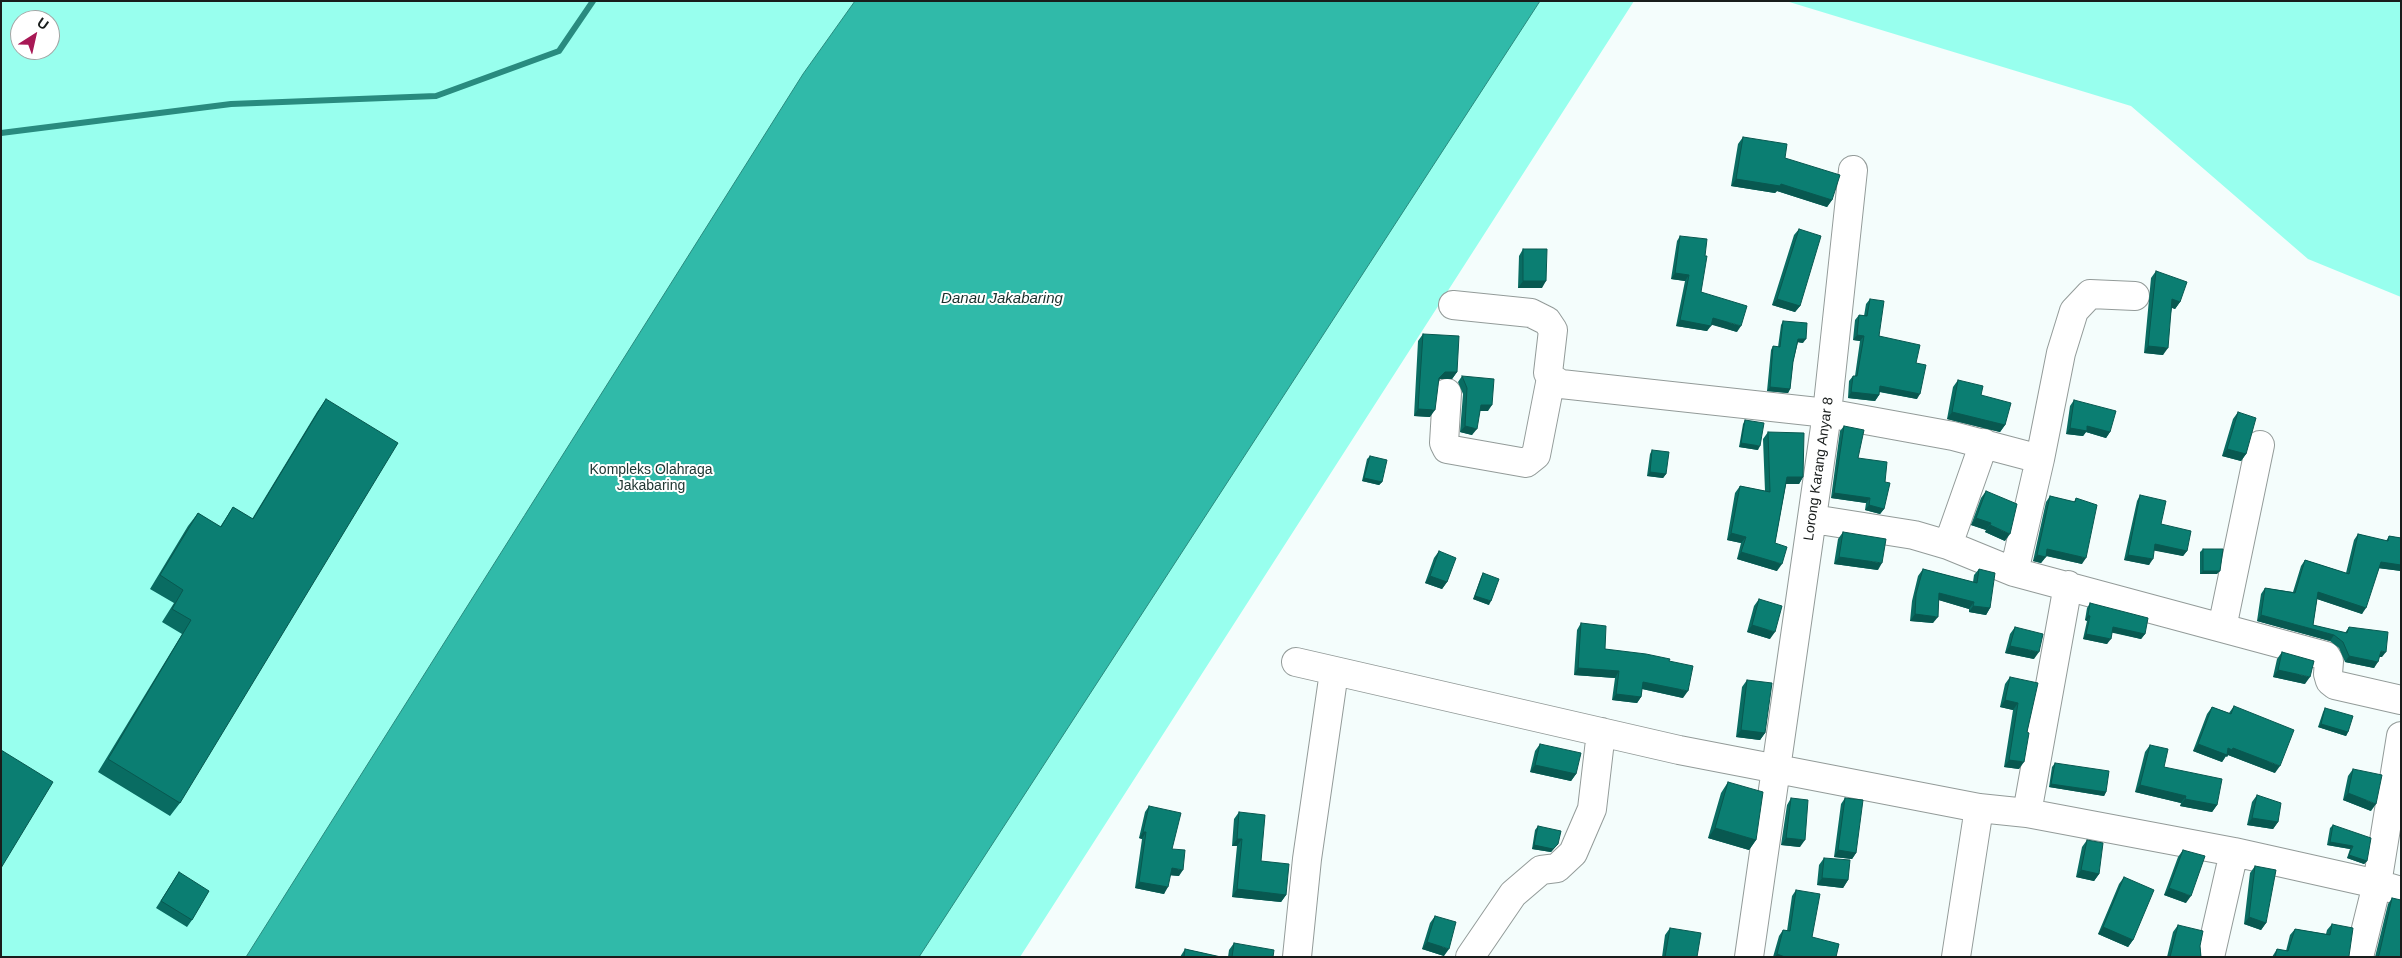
<!DOCTYPE html>
<html>
<head>
<meta charset="utf-8">
<style>
  body { margin:0 }
  #map { position:relative; width:2402px; height:958px; overflow:hidden; background:#f4fdfc; font-family:Arial,sans-serif }
  canvas { display:block }
  .frame { position:absolute; inset:0; border:2px solid #191d1c; pointer-events:none }
  .north { position:absolute; left:10px; top:10px; width:50px; height:50px; box-sizing:border-box; background:#fff; border:1px solid #a3a5a4; border-radius:50%; rotate:35deg; font-size:14px; font-weight:700; line-height:20px; text-align:center; color:#191d1c }
  .north::after { content:''; display:block; margin:auto; width:18px; height:22px; background:#a81855; clip-path:polygon(50% 0,100% 100%,50% 72%,0 100%) }
</style>
</head>
<body>
<div id="map">
<canvas width="2402" height="958"></canvas>
<div class="frame"></div>
<div class="north">U</div>
</div>
<script>
const ctx = document.querySelector('canvas').getContext('2d');
ctx.lineJoin = 'round';
function paint(path, color) { ctx.fillStyle = color; ctx.fill(path, 'evenodd'); }
const poly = rows => new Path2D(rows.map(r => 'M' + r).join(''));
function stroke(path, color, width, dash) { ctx.strokeStyle = color; ctx.lineWidth = width; ctx.lineCap = dash ? 'butt' : 'round'; ctx.setLineDash(dash || []); ctx.stroke(path); }
function drawText(font, color, halo, rows, align = 'center') {
  ctx.font = font + ' Arial,sans-serif'; ctx.lineWidth = 4; ctx.setLineDash([]); ctx.textBaseline = 'middle'; ctx.strokeStyle = halo; ctx.fillStyle = color; for (const [text, x, y, turn = 0] of rows) {
    ctx.save(); ctx.translate(x, y); ctx.rotate((+turn || 0) * Math.PI / 180); ctx.textAlign = isNaN(turn) ? turn : align; if (halo) ctx.strokeText(text, 0, 0); ctx.fillText(text, 0, 0); ctx.restore();
  }
}
paint(poly([
  [1,1,1634,1,1020,957,1,957],
  [20,20,50,20,50,50,20,50],
  [1786,1,2401,1,2401,297,2308,259,2131,106]
]), '#98ffee');
const water = poly([
  [855,1,1540,1,919,957,246,957,803,74,855,1]
]);
paint(water, '#30baa9');
stroke(water, '#298b7f', 1);
stroke(poly([
  [1,133,231,104,436,96,559,51,593,1]
]), '#298b7f', 6);
const minor = poly([
  [1453,305,1531,313,1547,321,1553,330,1548,373,1551,378,1561,384,1827,413,1953,436,2040,459],
  [1447,393,1444,443,1447,449,1526,463,1536,455,1551,378],
  [1813,519,1914,535,1948,545,2014,572,2326,656,2329,661,2328,674,2330,681,2335,685,2401,700],
  [1948,545,1984,443],
  [2014,572,2040,459,2061,353,2074,311,2090,294,2135,296],
  [2222,628,2260,445],
  [1296,662,1679,750,1979,808,2027,813,2234,852,2377,884,2401,891],
  [2027,813,2068,585],
  [1297,957,1307,859,1334,672],
  [1470,957,1513,894,1541,870,1557,868,1573,853,1592,809,1601,732],
  [1749,957,1827,413,1853,170],
  [1956,957,1979,808],
  [2210,957,2234,852],
  [2359,957,2377,884,2401,736]
]);
stroke(minor, '#939b99', 30);
stroke(minor, '#fff', 28);
paint(poly([
  [1743,137,1785,158,1832,200,1827,207,1777,191,1775,193,1731,186,1738,144],
  [1799,229,1800,306,1795,312,1772,305,1794,235],
  [1680,236,1701,292,1737,332,1711,324,1707,331,1676,326,1685,281,1671,279,1677,241],
  [1523,249,1542,288,1518,288,1519,256],
  [2156,271,2180,302,2175,309,2172,308,2163,355,2144,353,2151,278],
  [1870,299,1879,336,1916,363,1917,399,1879,392,1879,395,1875,401,1848,398,1849,381,1853,376,1855,376,1860,341,1853,340,1855,320,1859,315,1864,316,1866,304],
  [1783,321,1803,343,1798,342,1793,362,1790,389,1788,393,1767,391,1771,350,1773,346,1778,347,1781,325],
  [1423,334,1457,372,1452,379,1440,379,1438,381,1430,417,1414,416,1418,341],
  [1462,376,1488,411,1480,411,1472,435,1460,432,1463,394,1458,382],
  [1958,380,1981,395,2005,425,2000,432,1947,419,1953,387],
  [326,399,180,803,170,816,98,772,182,634,162,622,174,603,150,589,188,526,198,513,220,527,233,507,252,519,317,412],
  [2074,400,2110,432,2106,438,2086,432,2083,436,2066,434,2070,406],
  [2238,412,2246,454,2241,461,2222,456,2233,419],
  [1745,420,1758,450,1739,447,1743,424],
  [1844,426,1858,458,1885,482,1884,509,1880,514,1865,510,1866,503,1831,498,1840,431],
  [1768,432,1803,477,1799,484,1786,484,1775,543,1777,571,1737,559,1741,543,1727,540,1735,493,1740,486,1765,491,1763,439],
  [1652,450,1666,474,1663,478,1647,476,1650,454],
  [1370,456,1382,482,1379,485,1362,481,1367,459],
  [1986,491,2005,541,1985,532,1986,530,1971,525,1981,498],
  [2140,495,2161,524,2187,551,2183,556,2154,550,2149,565,2124,560,2137,501],
  [2050,496,2074,502,2076,498,2082,564,2046,556,2041,563,2033,561,2046,502],
  [1843,532,1878,570,1834,564,1838,539],
  [2358,534,2386,541,2389,536,2401,538,2401,571,2379,568,2362,614,2317,599,2313,625,2345,633,2349,627,2382,657,2379,657,2374,668,2345,662,2339,648,2330,641,2257,621,2261,594,2265,588,2293,592,2301,566,2305,560,2346,573,2354,540],
  [2203,549,2217,574,2200,574,2200,552],
  [1439,551,1447,582,1442,589,1425,583,1434,558],
  [1923,569,1973,582,1974,575,1979,569,1990,608,1986,615,1969,612,1969,609,1939,600,1933,623,1910,621,1912,601,1918,576],
  [1483,573,1489,605,1473,599,1481,577],
  [1759,599,1770,639,1747,632,1754,606],
  [2090,603,2145,634,2141,639,2112,632,2107,644,2083,639,2087,621,2085,620,2087,608],
  [1581,623,1605,649,1669,661,1683,698,1642,689,1641,697,1637,703,1612,700,1615,678,1574,675,1577,630],
  [2015,627,2034,659,2005,653,2010,634],
  [2282,652,2305,684,2273,677,2277,659],
  [2010,677,2027,732,2019,769,2004,767,2013,710,2000,707,2005,684],
  [1747,680,1765,733,1760,740,1736,737,1742,687],
  [2234,706,2275,773,2228,755,2227,757,2226,756,2222,762,2193,751,2207,714,2212,707,2229,713],
  [2325,708,2348,732,2346,736,2318,727,2323,712],
  [1540,744,1576,774,1571,781,1530,772,1535,751],
  [2150,745,2164,767,2217,805,2212,812,2180,806,2181,803,2135,792,2145,752],
  [2055,763,2106,792,2104,796,2049,787,2052,767],
  [2353,769,2371,811,2343,800,2348,776],
  [1728,782,1756,840,1749,850,1708,838,1721,793],
  [2257,795,2278,822,2273,829,2247,825,2252,802],
  [1791,798,1800,847,1781,845,1787,805],
  [1845,798,1856,853,1852,859,1834,857,1841,804],
  [1149,806,1172,849,1179,876,1170,875,1164,894,1135,888,1142,839,1139,838,1145,812],
  [1239,812,1261,861,1286,895,1281,902,1232,897,1237,846,1232,846,1234,819],
  [2333,825,2367,861,2364,864,2347,858,2350,849,2327,845,2330,828],
  [1538,826,1558,844,1551,852,1532,849,1535,830],
  [2087,840,2099,874,2094,881,2076,877,2082,847],
  [2183,850,2186,903,2164,895,2178,857],
  [1824,858,1848,880,1843,888,1817,885,1819,865],
  [2255,866,2266,923,2261,930,2244,924,2250,873],
  [179,872,192,920,187,927,156,908],
  [2124,877,2133,940,2128,947,2098,934,2119,884],
  [1796,890,1812,937,1836,957,1773,957,1779,936,1783,930,1787,931,1792,896],
  [2392,898,2401,957,2375,957,2388,904],
  [1435,916,1444,956,1422,949,1430,923],
  [2332,924,2349,957,2272,957,2277,949,2286,951,2290,935,2295,929,2326,934,2327,930],
  [2178,925,2200,946,2201,957,2167,957,2173,932],
  [1670,928,1697,957,1662,957,1665,935],
  [1234,943,1273,957,1228,957,1229,950],
  [1185,949,1221,957,1180,957]
]), '#096c62');
paint(poly([
  [1736,179,1781,184,1832,200,1827,207,1777,191,1775,193,1731,186],
  [1675,273,1689,275,1685,281,1671,279],
  [1523,281,1546,281,1542,288,1518,288],
  [1777,299,1800,306,1795,312,1772,305],
  [2172,299,2180,302,2175,309,2168,306],
  [1713,318,1741,326,1737,332,1709,324],
  [1680,320,1711,326,1707,331,1676,326],
  [1857,335,1864,336,1860,341,1853,340],
  [1798,339,1806,339,1803,343,1796,342],
  [2148,346,2168,348,2163,355,2144,353],
  [1445,372,1457,372,1452,379,1440,379,1434,385,1439,378],
  [1880,386,1920,394,1917,399,1876,391],
  [1770,387,1790,389,1788,393,1767,391],
  [1851,392,1879,395,1875,401,1848,398],
  [1481,405,1492,405,1488,411,1477,411],
  [1418,409,1435,410,1430,417,1414,416],
  [1952,412,2005,425,2000,432,1947,419],
  [1465,426,1477,429,1472,435,1460,432],
  [2087,426,2110,432,2106,438,2086,432,2083,436,2066,434,2070,428],
  [1741,443,1760,446,1758,450,1739,447],
  [2227,449,2246,454,2241,461,2222,456],
  [1650,472,1666,474,1663,478,1647,476],
  [1787,477,1803,477,1799,484,1783,484],
  [1364,478,1382,482,1379,485,1362,481],
  [1834,493,1870,498,1866,503,1831,498],
  [1869,505,1884,509,1880,514,1865,510],
  [1976,518,1991,523,1986,530,1971,525],
  [1990,525,2010,534,2005,541,1985,532],
  [1731,533,1746,537,1741,543,1727,540],
  [2155,544,2187,551,2183,556,2151,550],
  [2047,549,2086,558,2082,564,2043,555],
  [1741,552,1782,564,1777,571,1737,559],
  [2037,555,2046,557,2041,563,2033,561],
  [2128,555,2153,559,2149,565,2124,560],
  [1839,557,1882,563,1878,570,1834,564],
  [2381,562,2401,565,2401,571,2377,568],
  [2203,571,2220,571,2217,574,2200,574],
  [1430,576,1447,582,1442,589,1425,583],
  [2318,592,2366,608,2362,614,2314,598],
  [1939,593,1974,602,1969,609,1935,599],
  [1475,596,1491,601,1489,605,1473,599],
  [1973,606,1990,608,1986,615,1969,612],
  [1915,614,1938,617,1933,623,1910,621],
  [2088,615,2090,616,2087,621,2085,620],
  [2261,615,2334,635,2330,641,2257,621],
  [1752,625,1775,632,1770,639,1747,632],
  [2113,627,2145,634,2141,639,2109,632],
  [2086,634,2111,639,2107,644,2083,639],
  [2010,646,2039,652,2034,659,2005,653],
  [2381,651,2386,652,2382,657,2377,657],
  [2349,656,2378,662,2374,668,2345,662],
  [1578,668,1619,671,1615,678,1574,675],
  [2278,670,2310,677,2305,684,2273,677],
  [1643,682,1688,691,1683,698,1638,688],
  [1616,694,1641,697,1637,703,1612,700],
  [2005,700,2018,703,2013,710,2000,707],
  [2321,724,2348,732,2346,736,2318,727],
  [1741,730,1765,733,1760,740,1736,737],
  [2198,744,2228,748,2233,748,2280,766,2275,773,2228,755,2227,757,2226,756,2222,762,2193,751],
  [2009,760,2024,762,2019,769,2004,767],
  [1535,765,1576,774,1571,781,1530,772],
  [2051,784,2106,792,2104,796,2049,787],
  [2140,785,2186,796,2181,803,2135,792],
  [2348,793,2376,804,2371,811,2343,800],
  [2185,799,2217,805,2212,812,2180,806],
  [2252,818,2278,822,2273,829,2247,825],
  [1715,828,1756,840,1749,850,1708,838],
  [1143,832,1146,832,1142,839,1139,838],
  [1786,838,1805,840,1800,847,1781,845],
  [1237,839,1242,839,1237,846,1232,846],
  [2330,842,2353,846,2350,849,2327,845],
  [1558,844,1551,852,1532,849,1534,845],
  [1838,850,1856,853,1852,859,1834,857],
  [2349,855,2367,861,2364,864,2347,858],
  [1172,868,1183,870,1179,876,1167,875],
  [2081,870,2099,874,2094,881,2076,877],
  [1822,878,1848,880,1843,888,1817,885],
  [1139,882,1168,887,1164,894,1135,888],
  [2169,888,2191,896,2186,903,2164,895],
  [1237,889,1286,895,1281,902,1232,897],
  [2249,917,2266,923,2261,930,2244,924],
  [2103,927,2133,940,2128,947,2098,934],
  [1427,942,1449,949,1444,956,1422,949],
  [1777,954,1785,957,1775,957]
]), '#085850');
const building = poly([
  [1743,137,1787,144,1785,158,1840,175,1832,200,1781,184,1780,186,1736,179,1743,137],
  [1799,229,1821,236,1800,306,1777,299,1799,229],
  [1680,236,1707,239,1705,256,1707,256,1701,292,1747,306,1741,326,1713,318,1711,326,1680,320,1689,275,1675,273,1680,236],
  [1523,249,1547,249,1546,281,1523,281,1523,249],
  [2156,271,2187,282,2180,302,2172,299,2168,348,2148,346,2156,271],
  [1870,299,1884,301,1879,336,1920,345,1916,363,1926,365,1920,394,1880,386,1879,395,1851,392,1853,376,1857,376,1864,336,1857,335,1859,315,1867,316,1870,299],
  [1783,321,1807,323,1806,339,1798,339,1793,362,1790,389,1770,387,1773,346,1780,347,1783,321],
  [1423,334,1459,336,1457,372,1445,372,1439,378,1435,410,1418,409,1423,334],
  [1462,376,1494,379,1492,405,1481,405,1477,429,1465,426,1467,388,1462,376],
  [1958,380,1983,386,1981,395,2011,403,2005,425,1952,412,1958,380],
  [326,399,398,443,180,803,108,759,191,620,172,609,183,590,160,575,198,513,221,527,233,507,253,519,326,399],
  [2074,400,2116,411,2110,432,2087,426,2087,431,2070,428,2074,400],
  [2238,412,2256,418,2246,454,2227,449,2238,412],
  [1745,420,1764,423,1760,446,1741,443,1745,420],
  [1844,426,1864,430,1858,458,1887,462,1885,482,1890,483,1884,509,1869,505,1870,498,1834,493,1844,426],
  [1768,432,1804,433,1803,477,1787,477,1775,543,1787,547,1782,564,1741,552,1746,537,1731,533,1740,486,1770,492,1768,432],
  [1652,450,1669,452,1666,474,1650,472,1652,450],
  [1370,456,1387,460,1382,482,1364,478,1370,456],
  [1986,491,2017,504,2010,534,1990,525,1991,523,1976,518,1986,491],
  [2140,495,2166,501,2161,524,2191,531,2187,551,2155,544,2153,559,2128,555,2140,495],
  [2050,496,2075,502,2076,498,2097,505,2086,558,2047,549,2046,557,2037,555,2050,496],
  [1843,532,1886,539,1882,563,1839,557,1843,532],
  [2358,534,2388,541,2389,536,2401,538,2401,565,2381,562,2366,608,2318,592,2313,625,2347,633,2349,627,2388,632,2386,652,2381,651,2378,662,2349,656,2343,642,2334,635,2261,615,2265,588,2295,593,2305,560,2349,574,2358,534],
  [2203,549,2223,549,2220,571,2203,571,2203,549],
  [1439,551,1456,558,1447,582,1430,576,1439,551],
  [1923,569,1977,583,1979,569,1995,573,1990,608,1973,606,1974,602,1939,593,1938,617,1915,614,1916,594,1923,569],
  [1483,573,1499,579,1491,601,1475,596,1483,573],
  [1759,599,1782,606,1775,632,1752,625,1759,599],
  [2090,603,2148,618,2145,634,2113,627,2111,639,2086,634,2090,616,2088,615,2090,603],
  [1581,623,1606,626,1605,649,1646,654,1670,659,1669,661,1693,666,1688,691,1643,682,1641,697,1616,694,1619,671,1578,668,1581,623],
  [2015,627,2043,634,2039,652,2010,646,2015,627],
  [2282,652,2314,661,2310,677,2278,670,2282,652],
  [2010,677,2038,683,2027,732,2029,733,2024,762,2009,760,2018,703,2005,700,2010,677],
  [1747,680,1772,683,1765,733,1741,730,1747,680],
  [2234,706,2294,730,2280,766,2233,748,2232,750,2228,748,2227,755,2198,744,2212,707,2231,714,2234,706],
  [2325,708,2353,716,2348,732,2321,724,2325,708],
  [1540,744,1581,753,1576,774,1535,765,1540,744],
  [2150,745,2168,749,2164,767,2222,779,2217,805,2185,799,2186,796,2140,785,2150,745],
  [1,750,53,782,1,868,1,750],
  [2055,763,2109,771,2106,792,2051,784,2055,763],
  [2353,769,2382,775,2376,804,2348,793,2353,769],
  [1728,782,1763,792,1756,840,1715,828,1728,782],
  [2257,795,2281,803,2278,822,2252,818,2257,795],
  [1791,798,1808,800,1805,840,1786,838,1791,798],
  [1845,798,1863,800,1856,853,1838,850,1845,798],
  [1149,806,1181,813,1172,849,1185,850,1183,870,1172,868,1168,887,1139,882,1146,832,1143,832,1149,806],
  [1239,812,1265,815,1261,861,1289,864,1286,895,1237,889,1242,839,1237,839,1239,812],
  [2333,825,2371,838,2367,861,2349,855,2353,846,2330,842,2333,825],
  [1538,826,1561,831,1558,844,1553,849,1534,845,1538,826],
  [2087,840,2103,843,2099,874,2081,870,2087,840],
  [2183,850,2205,856,2191,896,2169,888,2183,850],
  [1824,858,1850,860,1848,880,1822,878,1824,858],
  [2255,866,2276,870,2266,923,2249,917,2255,866],
  [179,872,209,891,192,920,161,901,179,872],
  [2124,877,2154,890,2133,940,2103,927,2124,877],
  [1796,890,1820,894,1812,937,1839,944,1836,957,1785,957,1777,954,1783,930,1790,931,1796,890],
  [2392,898,2401,900,2401,957,2377,957,2379,955,2392,898],
  [1435,916,1456,922,1449,949,1427,942,1435,916],
  [2332,924,2353,928,2349,956,2349,957,2275,957,2277,949,2288,951,2295,929,2330,935,2332,924],
  [2178,925,2203,931,2200,946,2201,957,2170,957,2178,925],
  [1670,928,1701,933,1697,957,1665,957,1670,928],
  [1234,943,1274,950,1273,957,1232,957,1234,943],
  [1185,949,1221,957,1184,957,1185,949]
]);
paint(building, '#0b7e72');
stroke(building, '#085850', 1);
drawText('14px', '#191d1c', '#fff', [
  ["Lorong Karang Anyar 8",1819,469,-82]
]);
drawText('14px', '#203733', '#fff', [
  ["Kompleks Olahraga",651,470],
  ["Jakabaring",651,486]
]);
drawText('italic 15px', '#192f2b', '#fff', [
  ["Danau Jakabaring",1002,299]
]);
</script>
</body>
</html>
